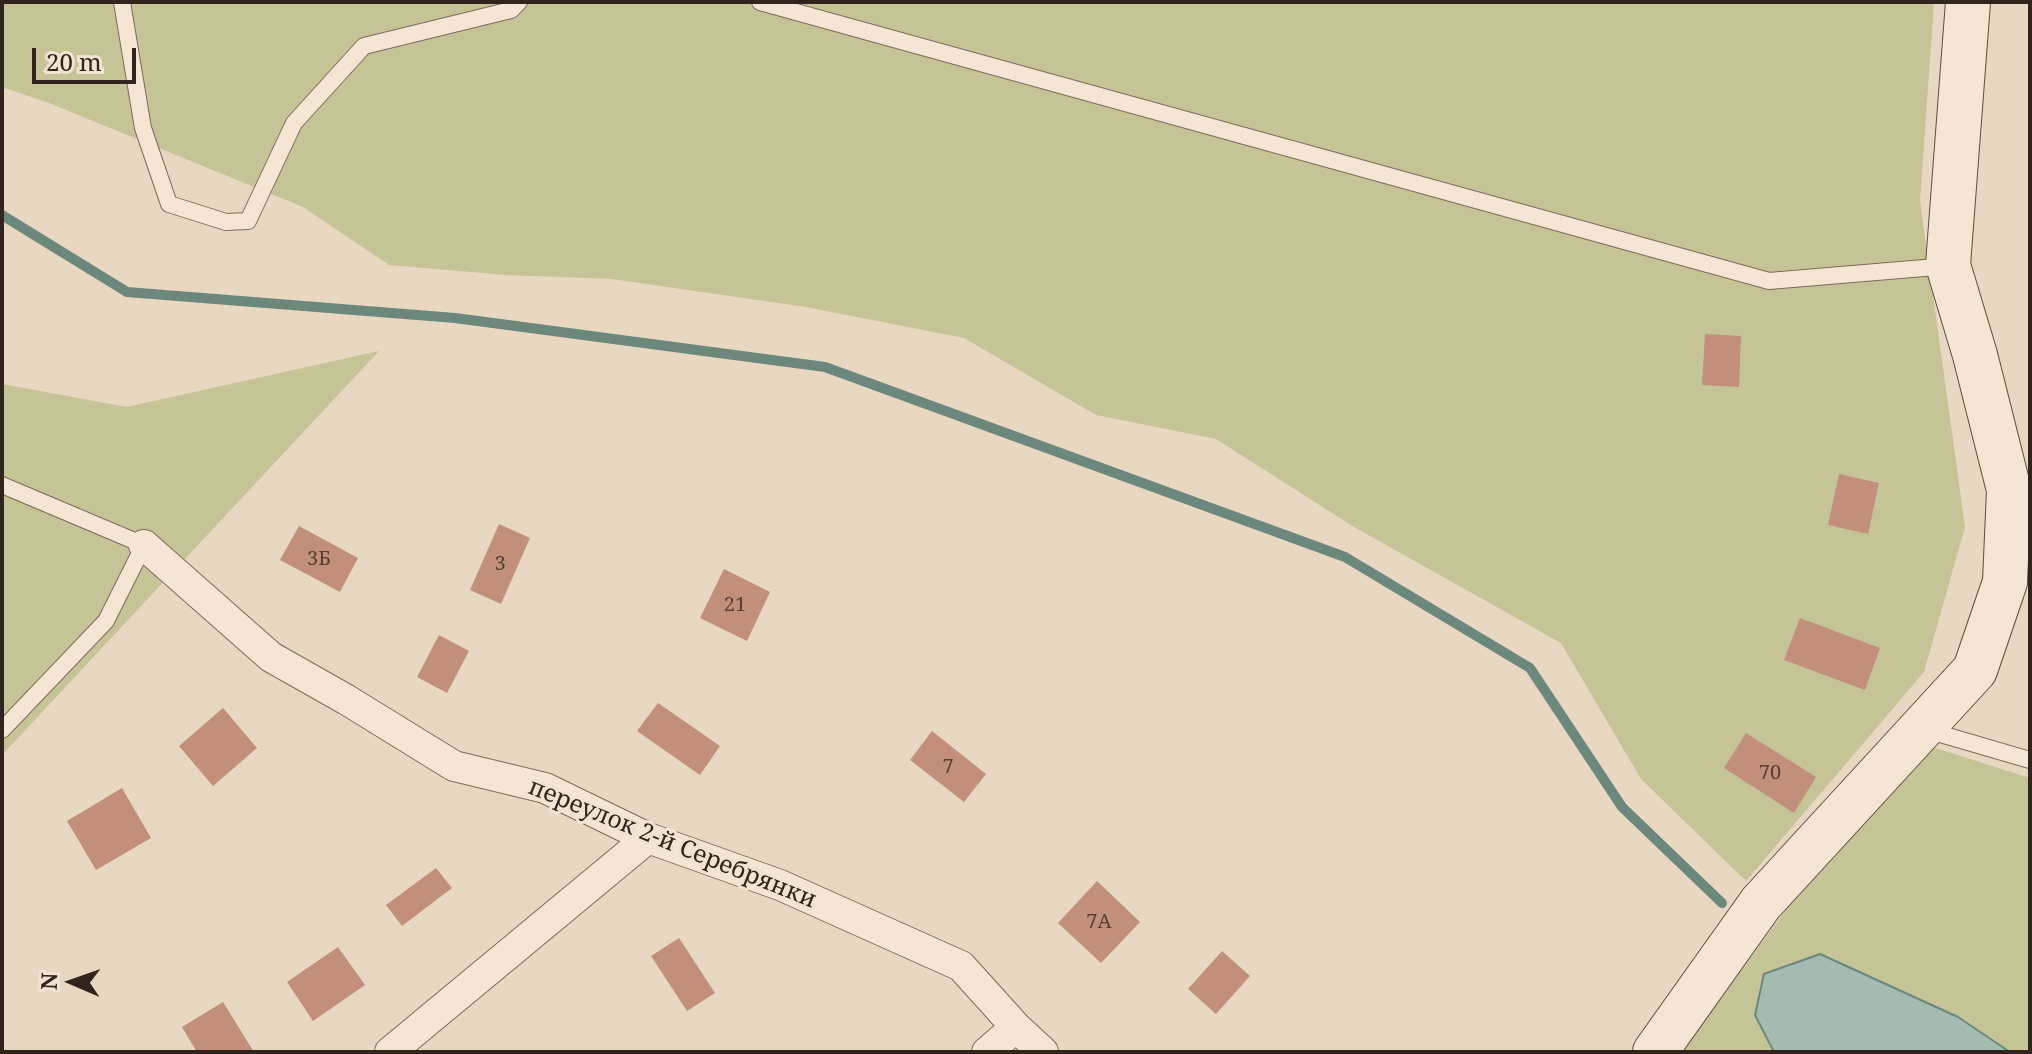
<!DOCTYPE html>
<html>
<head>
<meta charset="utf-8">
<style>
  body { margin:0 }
  #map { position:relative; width:2032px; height:1054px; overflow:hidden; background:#e8d7c1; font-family:"Noto Serif",serif }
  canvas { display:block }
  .frame { position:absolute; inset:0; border:4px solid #31241d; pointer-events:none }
  .north { position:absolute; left:32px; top:942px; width:80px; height:80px; -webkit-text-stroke:6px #f1e3d0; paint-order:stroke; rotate:272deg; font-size:22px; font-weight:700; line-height:32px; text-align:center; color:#31241d }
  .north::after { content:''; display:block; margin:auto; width:28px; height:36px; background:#31241d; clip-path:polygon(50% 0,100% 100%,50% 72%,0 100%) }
  .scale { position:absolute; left:32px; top:48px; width:104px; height:36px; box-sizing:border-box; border:4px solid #31241d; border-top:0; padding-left:10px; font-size:24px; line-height:28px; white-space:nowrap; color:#31241d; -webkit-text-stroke:6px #f1e3d0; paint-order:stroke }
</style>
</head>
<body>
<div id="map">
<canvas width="2032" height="1054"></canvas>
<div class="frame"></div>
<div class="north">N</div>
<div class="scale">20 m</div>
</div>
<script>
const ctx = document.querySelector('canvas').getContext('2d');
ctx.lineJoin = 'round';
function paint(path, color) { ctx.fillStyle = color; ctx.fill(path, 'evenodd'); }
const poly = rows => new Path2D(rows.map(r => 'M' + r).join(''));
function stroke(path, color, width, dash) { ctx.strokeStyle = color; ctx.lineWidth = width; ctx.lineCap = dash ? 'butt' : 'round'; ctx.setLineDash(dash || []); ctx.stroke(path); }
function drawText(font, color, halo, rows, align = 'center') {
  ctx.font = font + ' "Noto Serif",serif'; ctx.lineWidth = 6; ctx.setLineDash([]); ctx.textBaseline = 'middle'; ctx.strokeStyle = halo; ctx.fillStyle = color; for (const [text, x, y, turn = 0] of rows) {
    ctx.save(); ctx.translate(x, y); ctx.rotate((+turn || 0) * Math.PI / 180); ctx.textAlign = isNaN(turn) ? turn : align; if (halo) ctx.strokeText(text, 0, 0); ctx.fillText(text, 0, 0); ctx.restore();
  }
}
paint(poly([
  [2,2,1934,2,1920,201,1965,527,1924,672,1746,881,1641,779,1561,643,1354,527,1216,439,1096,415,964,338,806,307,612,279,506,275,389,265,303,207,49,103,2,87],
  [379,351,2,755,2,384,127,407],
  [1926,745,2030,778,2030,1052,1681,1052,1822,861]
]), '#c5c497');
const water = poly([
  [1820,954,1958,1017,2010,1052,1774,1052,1755,1015,1764,974,1820,954]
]);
paint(water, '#a3bbb1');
stroke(water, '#6c887d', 2);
stroke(poly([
  [2,215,127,292,455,318,825,367,1345,557,1530,668,1622,807,1722,903]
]), '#6c887d', 10);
paint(poly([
  [1705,334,1741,336,1739,387,1702,385],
  [1839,474,1879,483,1868,534,1828,525],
  [499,524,530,538,501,604,470,590],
  [299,526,358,558,340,592,280,560],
  [724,569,770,592,747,641,700,618],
  [1800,618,1880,648,1865,690,1784,660],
  [439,635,469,651,447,693,417,677],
  [658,703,720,746,700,775,637,731],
  [223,708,257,748,213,786,179,746],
  [932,731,986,774,964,802,910,760],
  [1746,733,1816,777,1794,813,1724,768],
  [122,788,151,838,96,870,67,821],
  [436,868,452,888,402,926,386,905],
  [1097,881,1140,922,1101,963,1058,923],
  [679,938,715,993,687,1011,651,956],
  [338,947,365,985,313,1021,287,982],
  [1222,951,1250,976,1216,1014,1188,989],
  [223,1002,254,1052,197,1052,182,1027]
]), '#c28f7b');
const lane = poly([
  [122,2,143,128,169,204,226,222,248,221,294,123,364,46,511,10,519,2],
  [760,2,1769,281,1948,266],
  [2,485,144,545,106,621,2,730],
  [1927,730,2030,760]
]);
const street = poly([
  [144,545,271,657,347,700,454,766,545,788,648,838,780,885,961,966,1016,1027,1043,1052],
  [390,1052,648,838],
  [987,1052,1016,1027]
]);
const secondary = poly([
  [1655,1052,1761,903,1975,670,2005,582,2009,490,1975,355,1948,265,1968,2]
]);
stroke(lane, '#80695b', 18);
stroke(street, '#80695b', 32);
stroke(secondary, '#614b3e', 46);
stroke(lane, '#f4e6d3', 16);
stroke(street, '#f4e6d3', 30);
stroke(secondary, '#f4e6d3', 44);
drawText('20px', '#553f34', null, [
  ["3Б",319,559],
  ["3",500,564],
  ["21",735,605],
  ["7",948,767],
  ["70",1770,773],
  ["7А",1099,922]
]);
drawText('24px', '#31241d', '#f1e3d0', [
  ["переулок 2-й Серебрянки",672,844,22]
]);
</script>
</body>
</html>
